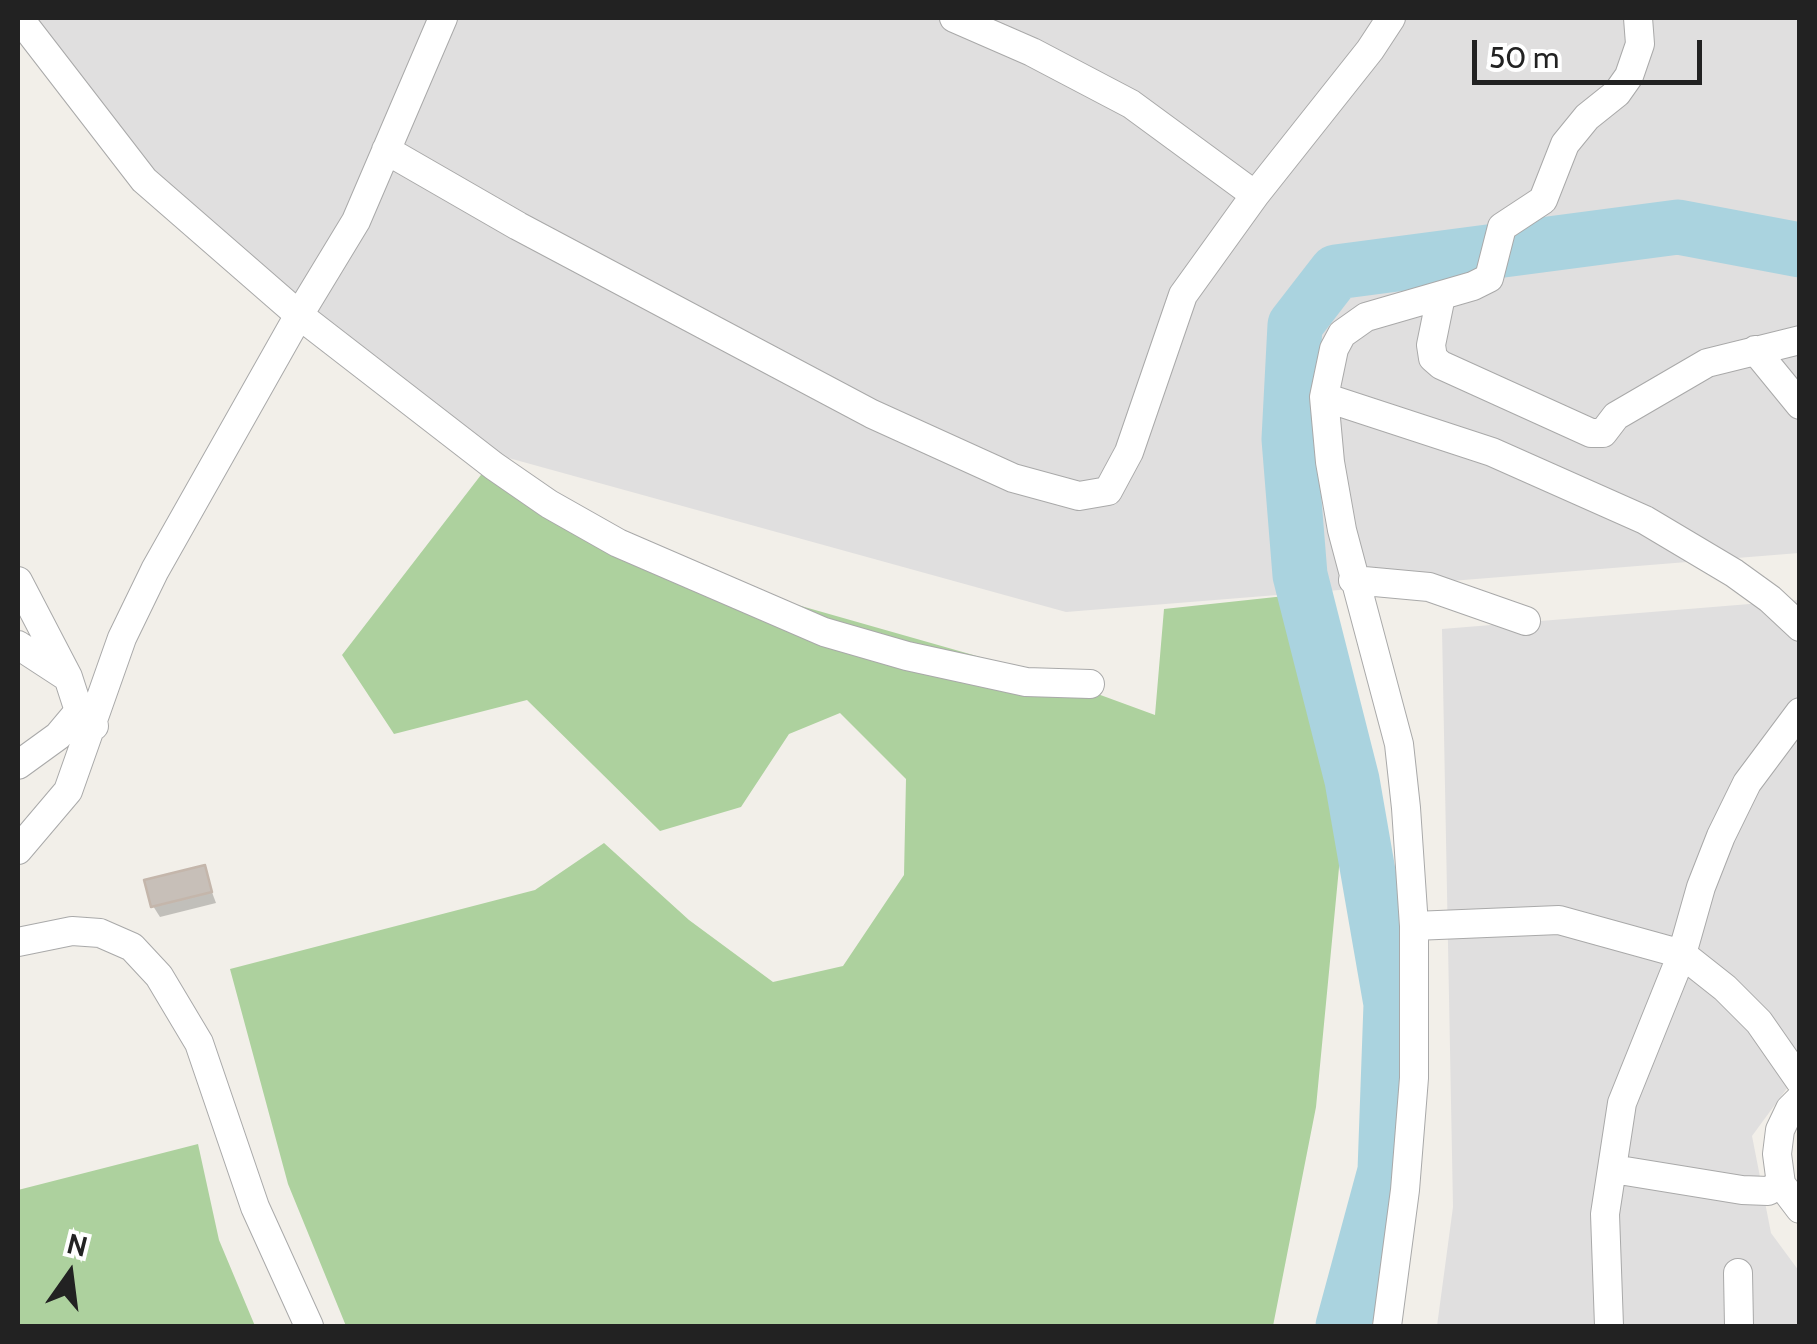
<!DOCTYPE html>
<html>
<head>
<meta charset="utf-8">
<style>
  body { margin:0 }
  #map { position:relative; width:1817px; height:1344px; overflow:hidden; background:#f2efe9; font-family:Cabin,sans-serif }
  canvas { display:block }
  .frame { position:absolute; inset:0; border:20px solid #222; pointer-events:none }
  .north { position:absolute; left:20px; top:1224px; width:100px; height:100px; -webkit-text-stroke:8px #fff; paint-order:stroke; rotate:14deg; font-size:28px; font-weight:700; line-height:40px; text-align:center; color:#222 }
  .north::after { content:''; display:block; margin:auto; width:35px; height:45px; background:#222; clip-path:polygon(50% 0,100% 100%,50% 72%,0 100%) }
  .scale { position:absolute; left:1472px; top:40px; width:230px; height:45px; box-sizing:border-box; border:5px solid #222; border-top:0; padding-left:12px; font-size:30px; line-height:35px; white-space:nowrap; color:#222; -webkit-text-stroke:8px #fff; paint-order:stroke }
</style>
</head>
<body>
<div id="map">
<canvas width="1817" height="1344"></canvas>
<div class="frame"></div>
<div class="north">N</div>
<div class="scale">50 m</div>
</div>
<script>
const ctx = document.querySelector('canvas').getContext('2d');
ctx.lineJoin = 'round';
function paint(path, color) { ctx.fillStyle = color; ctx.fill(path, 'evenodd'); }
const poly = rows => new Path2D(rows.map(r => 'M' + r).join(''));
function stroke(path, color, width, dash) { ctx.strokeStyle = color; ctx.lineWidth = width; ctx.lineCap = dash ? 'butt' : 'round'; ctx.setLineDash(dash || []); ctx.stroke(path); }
paint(poly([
  [22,18,1799,18,1799,553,1066,612,458,444,220,247],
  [1799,600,1799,1072,1752,1136,1771,1233,1799,1271,1799,1326,1437,1326,1453,1207,1442,629]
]), '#e0dfdf');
paint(poly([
  [484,471,794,604,1054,678,1155,715,1164,609,1285,596,1341,847,1316,1107,1273,1326,346,1326,288,1184,230,969,535,890,604,843,689,920,773,982,843,966,904,875,906,779,840,713,789,734,741,807,660,831,527,700,394,734,342,655],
  [198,1144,219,1240,255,1326,18,1326,18,1190]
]), '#add19e');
paint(poly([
  [203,868,216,903,160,917,153,906]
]), '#0003');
stroke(poly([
  [1343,1326,1385,1171,1391,1004,1352,780,1300,575,1289,439,1295,325,1336,272,1678,227,1800,250]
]), '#aad3df', 55);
const building = poly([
  [205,865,212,892,151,907,144,880,205,865]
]);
paint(building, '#c7bfb8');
stroke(building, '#c4b6ab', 2.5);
const street = poly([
  [19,18,144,180,299,315,494,466,549,504,618,543,824,632,907,656,1026,682,1090,684],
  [954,18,1032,52,1131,104,1255,195],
  [386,150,518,226,872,414,1013,478,1079,496,1108,491,1129,452,1183,295,1255,195,1370,50,1391,18],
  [1441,296,1431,345,1433,358,1441,365,1591,433,1603,433,1616,416,1707,363,1800,340],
  [1755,350,1800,405],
  [1324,397,1492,452,1645,520,1734,573,1770,599,1800,627],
  [1353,580,1429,587,1526,621],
  [18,581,68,677,79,711,94,726],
  [18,645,67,677],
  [18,765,58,736,79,711],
  [18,850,68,791,122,638,155,570,299,315,356,221,443,18],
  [1414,926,1559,920,1682,954,1725,988,1759,1022,1800,1081],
  [18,942,72,931,100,933,132,947,159,976,199,1043,255,1207,309,1326],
  [1800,1099,1790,1109,1780,1130,1777,1154,1781,1184,1800,1209],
  [1613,1169,1742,1190,1768,1191,1781,1184],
  [1738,1273,1739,1326],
  [1387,1326,1405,1190,1414,1078,1414,926,1406,808,1399,744,1342,530,1330,462,1324,397,1334,349,1342,334,1366,317,1473,286,1489,278,1502,227,1543,200,1565,144,1587,117,1617,93,1629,76,1640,44,1638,18],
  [1609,1326,1605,1214,1622,1103,1682,954,1701,887,1721,836,1747,783,1800,712]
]);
stroke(street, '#a9a9a9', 30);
stroke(street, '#fff', 28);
</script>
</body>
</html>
